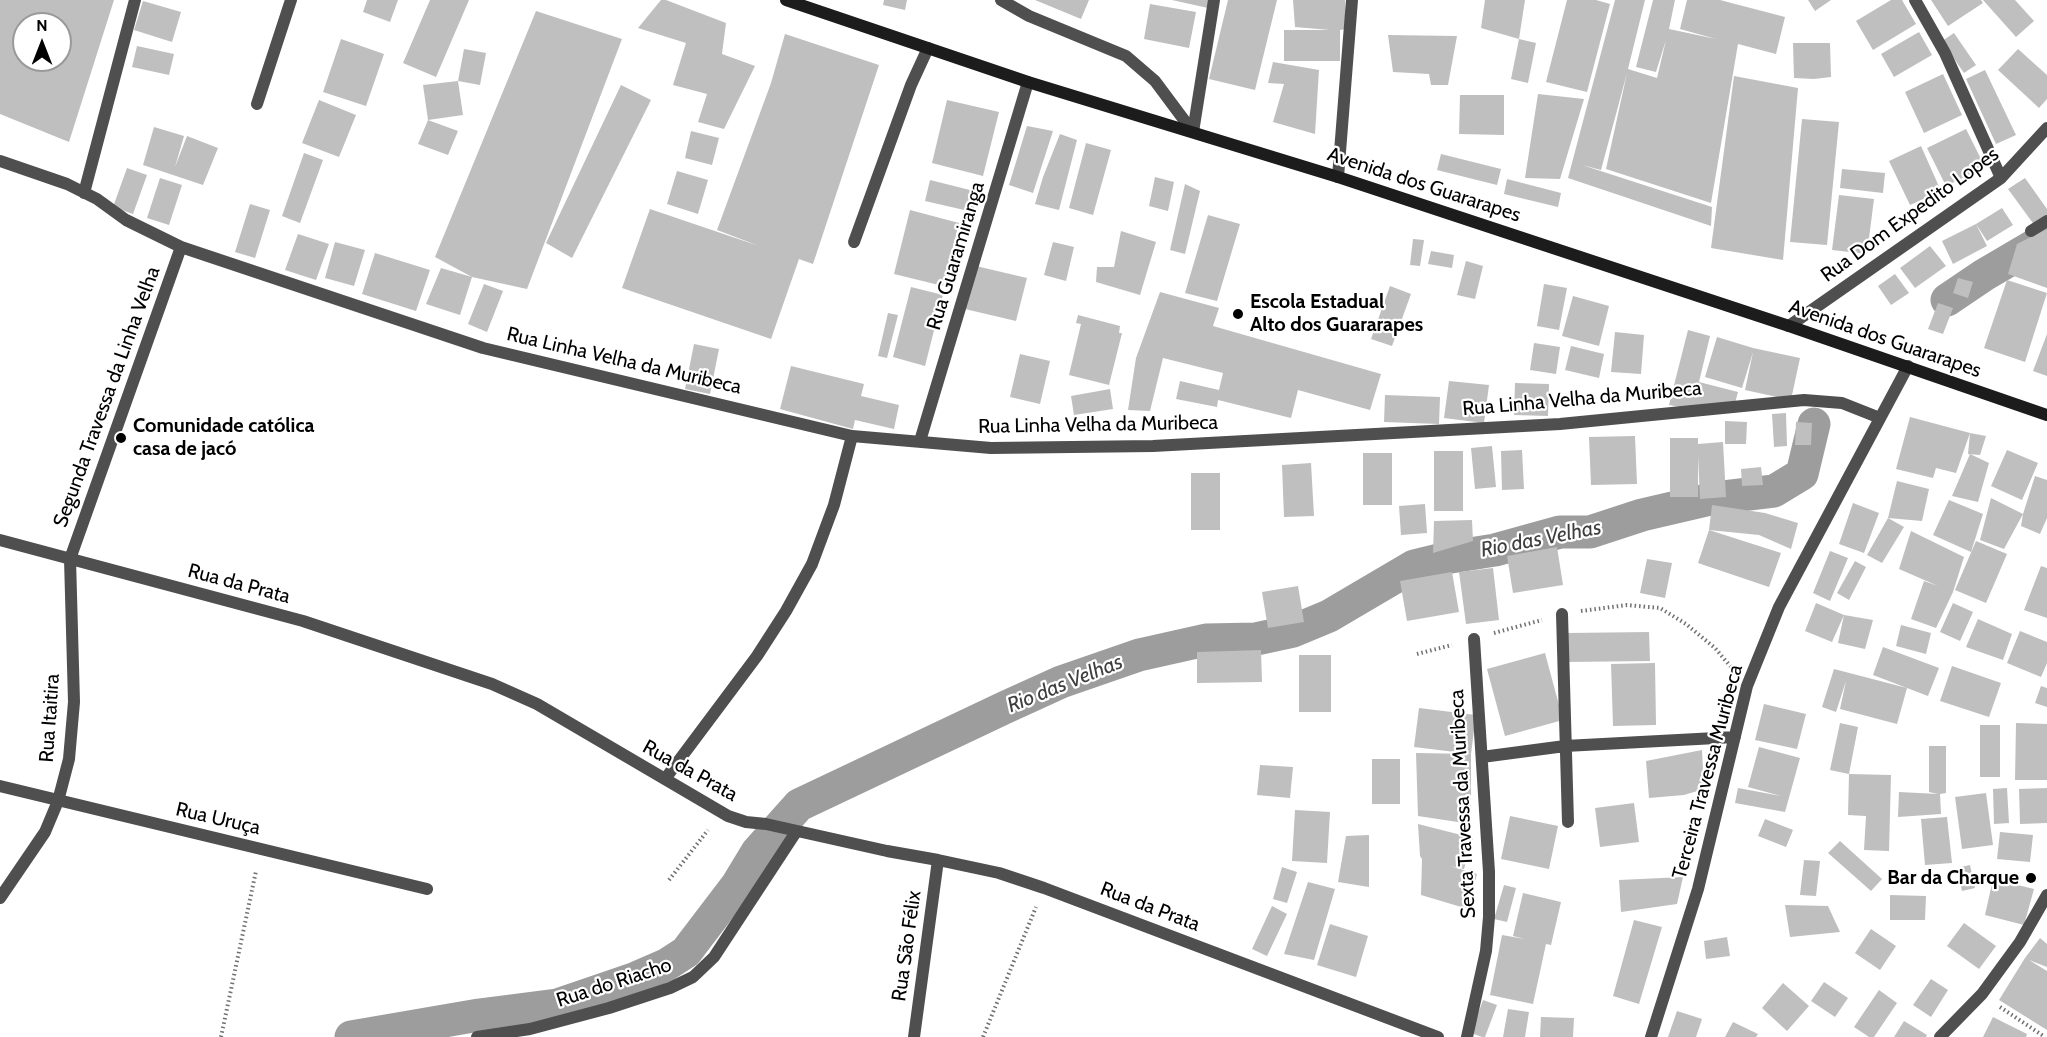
<!DOCTYPE html>
<html>
<head>
<meta charset="utf-8">
<style>
  body { margin:0 }
  #map { position:relative; width:2047px; height:1037px; overflow:hidden; background:#fff; font-family:Cabin,sans-serif }
  canvas { display:block }
  .north { position:absolute; left:12px; top:12px; width:60px; height:60px; box-sizing:border-box; background:#fff; border:2px solid #999; border-radius:50%; rotate:0deg; font-size:16px; font-weight:700; line-height:24px; text-align:center; color:#000 }
  .north::after { content:''; display:block; margin:auto; width:21px; height:27px; background:#000; clip-path:polygon(50% 0,100% 100%,50% 72%,0 100%) }
</style>
</head>
<body>
<div id="map">
<canvas width="2047" height="1037"></canvas>
<div class="north">N</div>
</div>
<script>
const ctx = document.querySelector('canvas').getContext('2d');
ctx.lineJoin = 'round';
const poly = rows => new Path2D(rows.map(r => 'M' + r).join(''));
function stroke(path, color, width, dash) { ctx.strokeStyle = color; ctx.lineWidth = width; ctx.lineCap = dash ? 'butt' : 'round'; ctx.setLineDash(dash || []); ctx.stroke(path); }
function paint(path, color) { ctx.fillStyle = color; ctx.fill(path, 'evenodd'); }
function drawText(font, color, halo, rows, align = 'center') {
  ctx.font = font + ' Cabin,sans-serif'; ctx.lineWidth = 4.5; ctx.setLineDash([]); ctx.textBaseline = 'middle'; ctx.strokeStyle = halo; ctx.fillStyle = color; for (const [text, x, y, turn = 0] of rows) {
    ctx.save(); ctx.translate(x, y); ctx.rotate((+turn || 0) * Math.PI / 180); ctx.textAlign = isNaN(turn) ? turn : align; if (halo) ctx.strokeText(text, 0, 0); ctx.fillText(text, 0, 0); ctx.restore();
  }
}
stroke(poly([
  [1947,300,1984,275,2047,238],
  [351,1037,479,1015,557,1005,636,978,666,965,686,952,737,885,757,852,799,805,1006,707,1061,682,1139,655,1206,640,1256,639,1293,631,1329,616,1414,566,1451,557,1495,550,1560,532,1590,532,1642,515,1715,498,1774,491,1802,474,1814,424]
]), '#9d9d9d', 33);
paint(poly([
  [0,0,114,0,69,142,0,114],
  [24,24,60,24,60,60,24,60],
  [367,0,398,0,390,22,363,12],
  [430,0,469,0,436,77,403,63],
  [661,0,666,0,726,23,722,54,755,66,724,129,698,122,707,94,673,85,686,43,638,28],
  [884,0,907,0,905,10,883,5],
  [1035,0,1089,0,1081,19],
  [1172,0,1210,0,1208,8],
  [1228,0,1277,0,1255,90,1209,79],
  [1293,0,1345,0,1346,29,1340,30,1340,61,1284,61,1284,30,1330,30,1295,27],
  [1485,0,1525,0,1519,39,1481,28],
  [1567,0,1596,0,1610,4,1587,92,1546,82],
  [1615,0,1645,0,1628,69,1657,78,1666,40,1656,72,1636,67,1653,0,1675,0,1669,29,1716,39,1680,29,1687,0,1720,0,1785,17,1776,54,1738,44,1711,203,1606,169,1627,73,1601,170,1582,165,1712,207,1711,226,1568,178],
  [1808,0,1831,0,1815,11],
  [1891,0,1902,0,1916,24,1873,50,1856,21],
  [1931,0,1981,0,1983,3,1948,26],
  [1983,0,2015,0,2034,21,2016,37],
  [143,1,181,12,172,42,134,30],
  [1150,4,1196,12,1189,48,1144,39],
  [536,11,622,39,527,289,472,277,460,315,426,304,441,268,472,277,435,257],
  [1919,32,1932,55,1894,77,1881,54],
  [1954,33,1976,65,1964,73,1942,41],
  [785,34,879,65,813,264,799,259,771,339,622,288,650,209,759,246,717,230,771,83],
  [1388,35,1457,36,1448,85,1431,85,1429,74,1393,72],
  [341,39,384,54,366,106,323,92],
  [1519,39,1536,43,1528,83,1511,79],
  [1793,43,1830,43,1831,77,1814,79,1794,78],
  [137,46,174,54,169,75,132,67],
  [464,49,486,53,480,85,458,81],
  [2018,49,2047,75,2047,99,2039,108,1998,70],
  [1273,62,1319,70,1315,134,1273,122,1284,84,1268,83],
  [1985,70,2016,135,1996,144,1966,79],
  [1943,74,1962,115,1924,133,1905,92],
  [1734,76,1798,88,1783,260,1711,248],
  [458,81,463,115,428,120,423,85],
  [621,85,651,100,572,258,546,243],
  [1538,94,1584,99,1560,179,1525,178],
  [1460,95,1504,95,1504,135,1459,134],
  [319,100,356,115,339,157,302,143],
  [947,100,999,112,983,176,932,163],
  [1802,119,1839,122,1827,245,1790,242],
  [428,120,458,131,448,155,418,144],
  [1027,126,1053,131,1033,193,1009,185],
  [154,127,184,136,175,167,187,136,218,148,203,185,143,165],
  [1966,129,1985,167,1946,186,1927,148],
  [691,131,719,138,712,165,685,158],
  [1060,134,1077,140,1059,210,1035,204,1043,177],
  [1086,143,1111,150,1093,215,1069,208],
  [1921,146,1941,191,1910,205,1889,161],
  [304,153,323,160,300,223,282,216],
  [1441,154,1501,169,1497,185,1437,170],
  [127,168,147,175,133,214,113,207],
  [1842,169,1885,173,1883,193,1840,188],
  [677,171,708,180,698,214,667,204],
  [1155,177,1174,182,1168,211,1149,206],
  [160,178,182,185,169,225,147,218],
  [2025,178,2047,209,2047,217,2035,226,2008,189],
  [1507,179,1561,193,1558,207,1504,194],
  [930,180,978,192,973,212,925,201],
  [1185,184,1200,191,1185,254,1170,250],
  [1839,195,1874,199,1867,254,1832,250],
  [250,204,270,210,255,258,235,252],
  [2002,208,2013,225,1987,241,1976,224,1987,246,1953,264,1942,241,1976,224],
  [910,210,959,223,943,286,894,274],
  [1208,215,1240,224,1217,301,1185,293],
  [2047,229,2047,288,2008,274,2017,244],
  [1121,231,1156,242,1140,295,1096,282,1097,267,1114,267],
  [298,234,329,244,316,280,285,270],
  [1413,239,1424,240,1420,266,1410,265],
  [335,242,365,250,354,286,325,278],
  [1053,242,1074,247,1066,281,1044,275],
  [1930,246,1946,266,1915,288,1900,268],
  [1431,251,1454,255,1452,268,1428,264],
  [375,253,430,270,416,311,362,294],
  [1466,261,1483,266,1475,299,1457,295],
  [976,266,1027,278,1016,321,965,309],
  [1895,274,1909,293,1891,305,1878,286],
  [1958,278,1973,282,1968,298,1953,293],
  [2007,280,2047,293,2025,362,1984,348],
  [484,284,503,291,487,332,468,324],
  [1544,284,1567,288,1559,330,1537,326],
  [1390,286,1411,294,1392,346,1371,339],
  [911,287,943,295,925,366,893,357],
  [1160,292,1219,308,1213,326,1381,374,1370,410,1298,390,1291,418,1218,400,1217,407,1176,399,1180,381,1219,390,1223,373,1163,358,1150,411,1128,410,1136,358],
  [1573,296,1609,306,1599,346,1562,336],
  [1938,303,1953,308,1943,334,1928,329],
  [888,313,898,315,887,358,878,356],
  [1078,315,1120,326,1119,333,1122,333,1109,385,1069,375,1081,324,1076,323],
  [1688,330,1710,336,1699,382,1738,392,1735,403,1692,409,1669,405],
  [1615,332,1644,335,1641,374,1611,372],
  [2047,334,2047,376,2033,371],
  [1717,337,1753,348,1800,358,1791,400,1745,390,1753,352,1742,388,1705,377],
  [1534,343,1560,347,1556,374,1530,370],
  [694,344,719,349,710,394,685,389],
  [1571,346,1604,354,1599,378,1565,370],
  [1020,354,1050,361,1040,404,1010,397],
  [791,366,864,384,861,396,899,405,894,429,855,420,853,429,780,409],
  [1449,381,1489,385,1484,423,1444,418],
  [1515,383,1549,384,1548,416,1514,415],
  [1110,389,1113,409,1074,415,1071,396],
  [1385,395,1440,397,1439,424,1384,422],
  [1786,413,1787,446,1774,447,1772,414],
  [1910,417,1970,433,1956,473,1936,468,1933,478,1896,469],
  [1725,421,1747,422,1746,444,1725,444],
  [1796,422,1812,423,1811,445,1795,445],
  [1970,433,1986,436,1980,455,1968,454],
  [1635,436,1637,484,1591,485,1589,437],
  [1670,438,1698,438,1698,444,1723,442,1726,497,1700,499,1698,456,1698,497,1670,497],
  [1492,446,1496,487,1475,489,1471,448],
  [1522,450,1524,489,1502,490,1501,451],
  [2007,450,2038,463,2022,500,1991,486],
  [1434,451,1463,451,1463,511,1434,511],
  [1363,453,1392,453,1392,505,1363,505],
  [1970,454,1989,463,1978,502,1952,496],
  [1311,463,1314,516,1284,517,1282,465],
  [1761,467,1763,485,1742,486,1741,469],
  [1191,473,1220,473,1220,530,1191,530],
  [2035,476,2047,480,2047,518,2040,534,2021,526,2023,514,2004,549,1980,540,1991,498,2023,514],
  [1897,481,1929,489,1922,521,1888,518],
  [1949,500,1983,514,1971,552,1933,535],
  [1853,503,1879,513,1864,553,1839,544],
  [1425,504,1427,533,1401,535,1399,506],
  [1712,505,1765,513,1798,523,1791,549,1759,535,1709,530,1781,553,1769,587,1698,563,1709,530],
  [1888,518,1904,527,1882,563,1867,555],
  [1472,520,1473,541,1433,553,1434,521],
  [1911,531,1964,557,1953,592,1936,628,1911,619,1924,581,1938,586,1899,569],
  [1976,541,2007,554,1986,603,1955,590],
  [1557,547,1563,585,1513,593,1507,556],
  [1830,551,1848,558,1830,601,1813,593],
  [1647,559,1672,563,1665,598,1640,593],
  [1855,561,1866,567,1849,600,1837,593],
  [2041,566,2047,568,2047,618,2024,610],
  [1493,568,1499,620,1466,624,1459,572],
  [1452,572,1459,612,1407,621,1400,581],
  [1298,586,1304,622,1268,628,1262,592],
  [1816,603,1844,615,1873,620,1865,649,1838,643,1844,615,1832,642,1805,631],
  [1953,603,1973,612,1960,641,1940,632],
  [1978,619,2012,634,2003,660,1966,647],
  [1901,625,1931,633,1926,654,1896,646],
  [2020,631,2047,642,2047,663,2041,677,2007,663],
  [1649,632,1650,661,1567,662,1567,633],
  [1883,647,1939,668,1928,696,1907,688,1897,724,1840,709,1846,681,1836,712,1822,707,1834,669,1907,688,1873,675],
  [1261,650,1262,682,1197,683,1197,652],
  [1545,653,1563,720,1505,736,1487,669],
  [1299,655,1331,655,1331,712,1299,712],
  [1655,663,1656,725,1613,726,1611,664],
  [1952,666,2001,683,1989,717,1940,701],
  [2041,686,2047,688,2047,707,2035,703],
  [1764,704,1806,714,1797,749,1755,740],
  [1419,708,1476,715,1471,754,1414,747],
  [1840,723,1858,727,1849,774,1891,775,1889,851,1864,850,1866,816,1848,815,1849,774,1830,770],
  [2016,723,2047,724,2047,780,2015,780],
  [1980,725,2000,725,2000,777,1980,777],
  [1929,746,1946,746,1946,793,1940,794,1941,814,1898,817,1899,792,1938,794,1929,792],
  [1759,747,1800,758,1785,812,1735,803,1738,788,1781,796,1748,787],
  [1702,750,1704,789,1684,795,1649,798,1646,761],
  [1416,753,1471,754,1471,824,1418,816],
  [1372,759,1400,759,1400,804,1372,804],
  [1260,765,1293,767,1290,798,1257,795],
  [2007,788,2009,823,1994,824,1993,789],
  [2047,788,2047,823,2020,824,2019,789],
  [1986,793,1993,845,1962,849,1955,797],
  [1634,803,1639,842,1600,847,1595,808],
  [1295,810,1330,812,1327,863,1292,861],
  [1510,816,1558,826,1549,869,1501,859],
  [1947,817,1952,863,1925,865,1921,819],
  [1765,819,1793,830,1786,847,1758,836],
  [1418,824,1473,838,1464,869,1450,866,1477,874,1468,909,1421,895,1422,859,1420,856],
  [2000,832,2033,835,2030,862,1997,859],
  [1369,835,1369,887,1338,882,1346,836],
  [1840,841,1882,879,1871,891,1828,853],
  [1804,860,1820,861,1816,896,1800,895],
  [1970,865,1975,888,1962,891,1957,868],
  [1282,867,1297,872,1287,903,1273,899],
  [1683,877,1677,904,1621,912,1619,880],
  [1993,879,2034,889,2024,925,1985,915],
  [1308,882,1335,889,1314,960,1284,954],
  [1504,885,1516,888,1507,922,1494,919],
  [1523,893,1561,902,1551,945,1546,944,1533,1004,1490,995,1502,935,1525,939,1513,936],
  [1890,895,1926,896,1925,920,1890,920],
  [1785,905,1828,906,1840,932,1790,937],
  [1272,906,1287,914,1267,956,1252,949],
  [1634,920,1662,927,1639,1004,1613,996],
  [1964,923,1996,946,1979,969,1947,946],
  [1330,924,1368,936,1356,977,1317,965],
  [1871,929,1896,946,1880,970,1855,953],
  [1727,937,1730,956,1706,959,1704,941],
  [2040,938,2047,944,2047,967,2029,960,2047,971,2047,1030,1999,1000,2025,958],
  [1931,979,1948,990,1931,1017,1913,1005],
  [1824,982,1848,998,1835,1017,1811,1001],
  [1783,983,1809,1006,1787,1031,1762,1008],
  [1879,990,1897,1003,1874,1037,1869,1037,1854,1027],
  [1483,1000,1497,1005,1485,1037,1482,1037,1471,1033],
  [1508,1009,1529,1012,1525,1037,1503,1037],
  [1677,1011,1702,1019,1696,1037,1668,1037],
  [1541,1017,1574,1018,1573,1037,1540,1037],
  [1993,1017,2027,1034,2026,1037,1983,1037],
  [1904,1021,1927,1035,1926,1037,1894,1037],
  [1733,1022,1758,1034,1756,1037,1725,1037]
]), '#bfbfbf');
stroke(poly([
  [1581,611,1627,605,1660,608,1686,624,1715,648,1731,667],
  [1494,633,1542,620],
  [1417,654,1452,645],
  [669,880,708,830],
  [2000,1007,2045,1037],
  [221,1037,256,871],
  [983,1037,1036,907]
]), '#717171', 4, [1.5, 3]);
stroke(poly([
  [854,242,911,85,928,48]
]), '#4f4f4f', 12);
stroke(poly([
  [1001,0,1029,16,1126,56,1155,81,1193,132],
  [1915,0,1945,53,2001,178],
  [257,104,291,0],
  [1193,132,1214,0],
  [0,161,67,184,97,199,126,220,181,247,483,348,852,436,991,448,1153,446,1560,424,1804,400,1842,403,1880,418],
  [1338,177,1352,0],
  [84,193,135,0],
  [2031,231,2047,221],
  [1789,326,2001,178,2047,128],
  [920,441,1028,82],
  [0,540,303,621,492,684,537,704,728,816,746,822,766,824,887,851,938,860,999,873,1044,888,1438,1037],
  [1562,614,1568,822],
  [1482,757,1565,746,1735,737],
  [665,779,757,656,786,611,812,564,834,505,852,436],
  [0,786,427,889],
  [0,898,45,832,58,801,69,759,74,702,70,559,181,247],
  [477,1037,530,1029,609,1008,670,988,693,977,714,957,796,832],
  [914,1037,938,860],
  [1467,1037,1486,951,1489,917,1489,872,1474,639],
  [1651,1037,1698,889,1747,686,1779,607,1908,366],
  [1940,1037,1982,994,2020,942,2047,895]
]), '#4f4f4f', 12);
stroke(poly([
  [786,0,1028,82,1338,177,1789,326,2047,415]
]), '#1c1c1c', 12);
for (const [x, y, r, color] of [
  [1238,314,6,"#000"],
  [121,438,6,"#000"],
  [2031,878,6,"#000"]
]) { const dot = new Path2D(); dot.arc(x, y, r, 0, 2 * Math.PI); ctx.fillStyle = color; ctx.fill(dot); stroke(dot, '#fff', 2); }
drawText('20px', '#000', '#fff', [
  ["Avenida dos Guararapes",1424,185,18],
  ["Rua Dom Expedito Lopes",1910,215,-36],
  ["Rua Guaramiranga",956,256,-73],
  ["Avenida dos Guararapes",1885,339,19],
  ["Rua Linha Velha da Muribeca",624,361,13],
  ["Segunda Travessa da Linha Velha",107,397,-70],
  ["Rua Linha Velha da Muribeca",1582,399,-5],
  ["Rua Linha Velha da Muribeca",1098,425,-1],
  ["Rua da Prata",239,584,15],
  ["Rua Itaitira",50,718,-86],
  ["Rua da Prata",690,771,29],
  ["Terceira Travessa Muribeca",1708,772,-75],
  ["Sexta Travessa da Muribeca",1463,804,-93],
  ["Rua Uruça",218,819,13],
  ["Rua da Prata",1150,907,21],
  ["Rua São Félix",907,946,-82],
  ["Rua do Riacho",614,983,-18]
]);
drawText('bold 20px', '#000', '#fff', [
  ["Escola Estadual",1250,302],
  ["Alto dos Guararapes",1250,325],
  ["Comunidade católica",133,426],
  ["casa de jacó",133,449],
  ["Bar da Charque",2019,878,"right"]
], 'left');
drawText('italic 21px', '#3e3e3e', '#fff', [
  ["Rio das Velhas",1541,539,-11],
  ["Rio das Velhas",1065,684,-22]
]);
</script>
</body>
</html>
